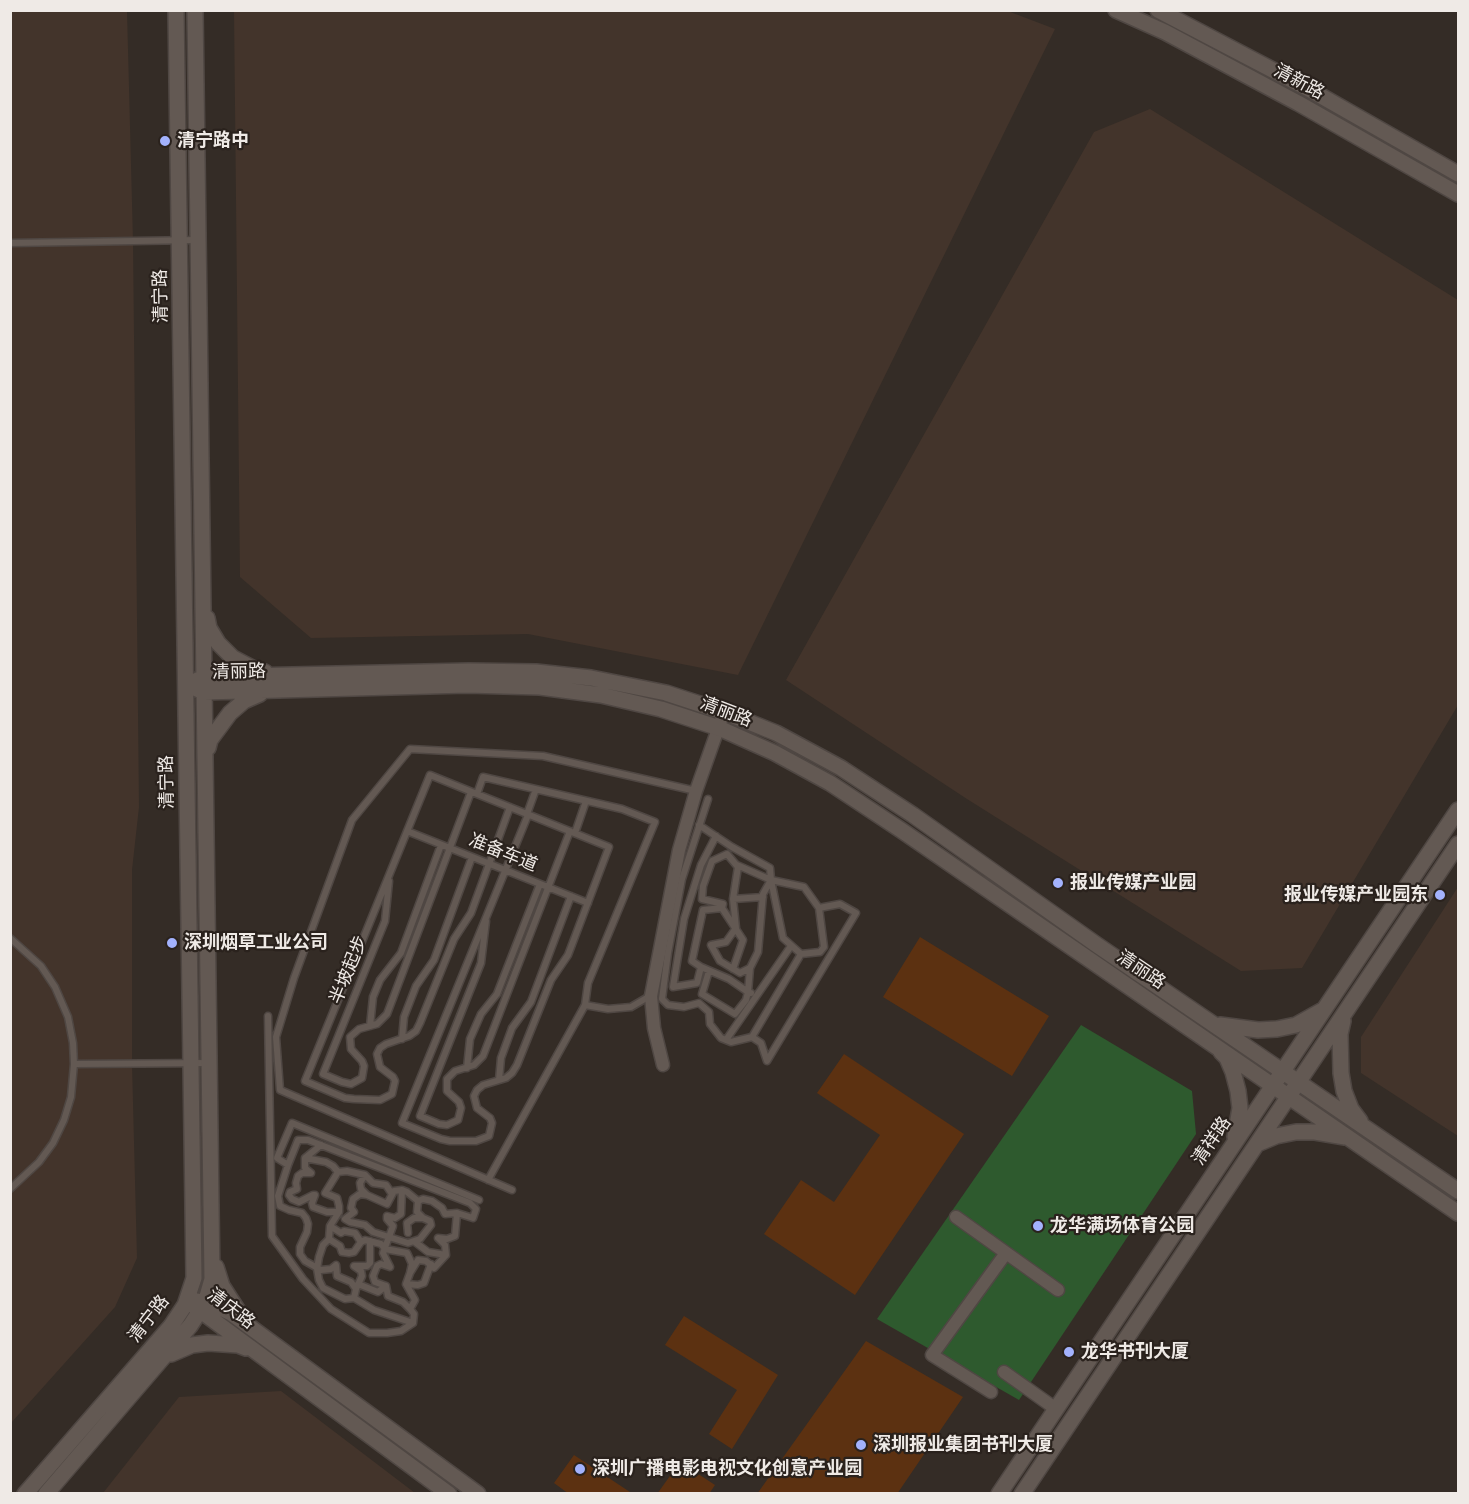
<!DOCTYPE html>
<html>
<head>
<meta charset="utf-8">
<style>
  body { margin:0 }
  #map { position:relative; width:1469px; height:1504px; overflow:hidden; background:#342c26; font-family:"PT Sans",sans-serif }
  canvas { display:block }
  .frame { position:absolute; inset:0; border:12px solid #efeae6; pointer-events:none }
</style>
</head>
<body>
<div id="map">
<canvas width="1469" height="1504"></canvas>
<div class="frame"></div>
</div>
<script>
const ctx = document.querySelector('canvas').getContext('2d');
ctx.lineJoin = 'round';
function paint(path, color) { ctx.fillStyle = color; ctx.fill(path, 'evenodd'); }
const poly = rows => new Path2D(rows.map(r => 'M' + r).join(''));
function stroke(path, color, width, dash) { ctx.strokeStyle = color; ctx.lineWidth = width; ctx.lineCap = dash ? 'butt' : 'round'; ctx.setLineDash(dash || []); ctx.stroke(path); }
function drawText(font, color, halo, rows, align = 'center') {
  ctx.font = font + ' "PT Sans","Noto Sans SC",sans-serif'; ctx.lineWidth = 4.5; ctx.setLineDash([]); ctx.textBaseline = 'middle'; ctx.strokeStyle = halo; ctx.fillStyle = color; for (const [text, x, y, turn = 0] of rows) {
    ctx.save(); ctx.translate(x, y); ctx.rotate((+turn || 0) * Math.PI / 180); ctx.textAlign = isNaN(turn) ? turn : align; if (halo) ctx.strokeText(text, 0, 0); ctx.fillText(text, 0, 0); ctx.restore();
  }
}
paint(poly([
  [1005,10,1055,29,738,675,528,634,311,638,240,577,234,11],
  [11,11,127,11,133,241,139,807,132,870,132,1064,137,1258,115,1307,11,1423],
  [1150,109,1458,300,1458,705,1302,968,1241,971,967,799,786,680,1094,132],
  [1458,887,1458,1136,1361,1073,1361,1037],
  [281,1391,415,1493,103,1493,179,1397]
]), '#43342b');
paint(poly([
  [1081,1025,1192,1091,1196,1134,1019,1400,877,1319]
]), '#2e5a2e');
paint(poly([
  [920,937,1049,1016,1012,1076,883,997],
  [844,1054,964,1134,855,1295,764,1234,801,1180,834,1202,880,1135,817,1093],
  [684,1316,778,1375,732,1449,709,1434,737,1390,665,1345],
  [866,1341,963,1397,897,1494,757,1494],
  [574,1455,633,1494,569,1494,554,1483],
  [680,1462,715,1485,709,1494,657,1494]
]), '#5c3111');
const service = poly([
  [10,243,197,240],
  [477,794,483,777,622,809,655,822,588,983,585,1005],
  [708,799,682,879,668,953,662,999,668,1005,684,1007,699,1003,709,1012,710,1024,721,1038,731,1042,752,1037,761,1043,767,1061,856,913,840,904,819,908,824,947,820,952,801,954,783,938,771,880,763,894,758,952,750,968,740,973,720,961,711,945,726,942,736,928,733,899,738,867,727,854,712,861,703,886,702,899,723,904,722,908,703,910,692,961,701,967,697,983,673,987,684,919,701,865,716,836],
  [510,807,471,913,454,939,420,1023,416,1031,409,1036,386,1044,380,1048,377,1054,380,1067,393,1077,395,1081,392,1094,380,1100,354,1099,345,1098,305,1081,430,775,477,794,527,814,609,847,568,955,551,980,517,1065,512,1073,506,1078,483,1085,477,1090,474,1096,477,1108,490,1118,492,1123,489,1136,476,1141,450,1141,441,1139,402,1123,528,815],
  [527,814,536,789],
  [699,825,732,847,770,868,771,880],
  [407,831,588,903],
  [575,833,586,801],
  [737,865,771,880,804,887,819,908],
  [389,881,385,921,323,1074,342,1082,351,1084,362,1078,364,1066,362,1061,351,1049,350,1037,359,1029,377,1024,387,1014,471,792],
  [733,899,763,897],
  [722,908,743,940,733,969],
  [486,921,481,963,420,1116,439,1124,447,1125,458,1120,461,1108,459,1102,447,1091,447,1079,455,1071,474,1065,483,1056,570,831],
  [10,938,41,966,55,987,68,1017,73,1043,74,1064,71,1097,64,1120,53,1143,39,1162,10,1189],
  [701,967,729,979,748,992,746,1000,735,1014,702,994,709,971],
  [750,968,748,992,751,993],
  [268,1016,272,1236,303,1279,331,1309,369,1333,387,1333,401,1331,413,1323],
  [370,1026,373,997,380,980,401,953,441,845],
  [752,1037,801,954],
  [402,1039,404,1017,416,986,434,960,472,857],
  [726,1040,791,946],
  [74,1064,209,1063],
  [467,1068,470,1039,481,1014,497,994,540,884],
  [499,1080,501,1058,512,1028,531,1002,571,896],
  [321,1145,305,1158,305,1168,311,1173,302,1173,298,1176,296,1183,297,1189,290,1192,289,1195,292,1199,299,1202,313,1195,315,1195,312,1203,313,1207,327,1212,339,1212],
  [305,1158,326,1162,333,1166,338,1172],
  [288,1165,278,1196,280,1206,289,1210,302,1213,306,1218,308,1224,307,1232,300,1247,300,1254,305,1261,321,1270,331,1269,336,1265,337,1276,351,1282,356,1289,362,1276,361,1271,354,1266,367,1266,370,1263,370,1241],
  [365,1175,360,1183,361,1189,367,1195,387,1204,394,1191,402,1190,407,1192,418,1201],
  [488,1180,585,1005,608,1009,631,1007,650,996],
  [512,1190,280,1090,276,1037,294,978,352,820,410,749,543,756,696,791],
  [392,1194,386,1185,373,1183,365,1175,347,1171,338,1172,325,1193,337,1198,339,1206,339,1212,330,1226,329,1239,340,1246,342,1252,349,1253,354,1252,361,1242,365,1240,381,1244,385,1249,407,1253,412,1264,410,1273,418,1260,426,1261,434,1268,446,1255,445,1245,438,1238,447,1239,455,1236,457,1213],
  [367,1195,360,1194,353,1199,351,1208,354,1212,345,1219,350,1222,365,1225,373,1232,408,1243,420,1239,431,1225,430,1221,423,1218,417,1212,418,1201,423,1199,432,1201,442,1208,445,1214,457,1213,473,1218,476,1209,470,1203,308,1140,298,1140,288,1165,277,1158,292,1123,479,1200],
  [330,1226,341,1233,344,1231,355,1233,361,1242],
  [408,1233,407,1223,414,1218,423,1218],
  [329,1239,323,1245,319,1257,317,1269,319,1280,323,1288,345,1299,354,1298,356,1289],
  [415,1242,428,1252,446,1255],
  [358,1284,378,1292,386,1286,388,1296,403,1302,410,1309,415,1300,406,1284,410,1273],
  [406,1284,418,1285,424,1283,431,1264],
  [386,1286,375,1282,373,1276,377,1266,381,1264,390,1267,383,1253,393,1226,387,1219,387,1216,395,1218,401,1214,402,1190],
  [354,1298,374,1310,413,1323,414,1314,410,1309]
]);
const minor = poly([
  [663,1065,654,1028,651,996,679,850,696,791,724,712],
  [956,1217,1058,1290],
  [1004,1372,1056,1409],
  [991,1392,932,1355,1006,1253]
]);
const tertiary = poly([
  [1116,10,1165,32,1298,103,1458,194],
  [1158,10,1307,88,1458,174],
  [207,618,209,628,218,643,233,658,252,668,265,672],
  [195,681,204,677,469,671,536,672,591,678,666,693,724,712,776,733,841,768,913,815,1097,945,1458,1191],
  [197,689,204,692,467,685,540,687,601,695,661,709,719,728,775,753,830,783,901,830,1458,1213],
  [208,748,210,740,230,713,244,701,260,694],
  [1343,1021,1340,1034,1341,1073,1344,1091,1351,1109,1360,1121],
  [1220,1025,1258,1030,1277,1029,1296,1025,1321,1011],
  [1221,1052,1227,1058,1233,1072,1238,1091,1240,1108,1235,1137],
  [1257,1144,1276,1136,1296,1132,1315,1132,1345,1137],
  [216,1267,222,1286,242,1317],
  [197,1301,219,1307,231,1313,478,1494],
  [194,1306,449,1494],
  [171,1354,192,1345,208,1343,238,1345,246,1348],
  [25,1494,171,1326,185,1305,194,1278,176,10],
  [46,1494,190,1326,205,1303,212,1279,195,10],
  [999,1494,1458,810],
  [1022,1494,1458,844]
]);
stroke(service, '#4f4743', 9);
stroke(minor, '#4f4743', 15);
stroke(tertiary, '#4f4743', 18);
stroke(service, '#635953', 6);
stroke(minor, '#635953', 12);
stroke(tertiary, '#635953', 15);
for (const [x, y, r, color] of [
  [165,141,6,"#a3b2fd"],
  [1058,883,6,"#a3b2fd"],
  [1440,895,6,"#a3b2fd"],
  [172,943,6,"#a3b2fd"],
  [1038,1226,6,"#a3b2fd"],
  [1069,1352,6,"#a3b2fd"],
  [861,1445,6,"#a3b2fd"],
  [580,1469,6,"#a3b2fd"]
]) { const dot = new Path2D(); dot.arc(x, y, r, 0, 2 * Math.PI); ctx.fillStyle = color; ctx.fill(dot); stroke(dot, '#2a221d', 2); }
drawText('18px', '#efeae6', '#2a221d', [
  ["清新路",1299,82,28],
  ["清宁路",161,296,-91],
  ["清丽路",239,672,-1],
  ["清丽路",726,712,21],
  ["清宁路",167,782,-91],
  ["准备车道",503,853,22],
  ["半坡起步",349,970,-68],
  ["清丽路",1141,970,34],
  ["清祥路",1212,1141,-56],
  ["清庆路",231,1309,37],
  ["清宁路",149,1319,-52]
]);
drawText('bold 18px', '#efeae6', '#2a221d', [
  ["清宁路中",177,141],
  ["报业传媒产业园",1070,883],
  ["报业传媒产业园东",1428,895,"right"],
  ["深圳烟草工业公司",184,943],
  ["龙华满场体育公园",1050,1226],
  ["龙华书刊大厦",1081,1352],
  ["深圳报业集团书刊大厦",873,1445],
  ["深圳广播电影电视文化创意产业园",592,1469]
], 'left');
</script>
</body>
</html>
